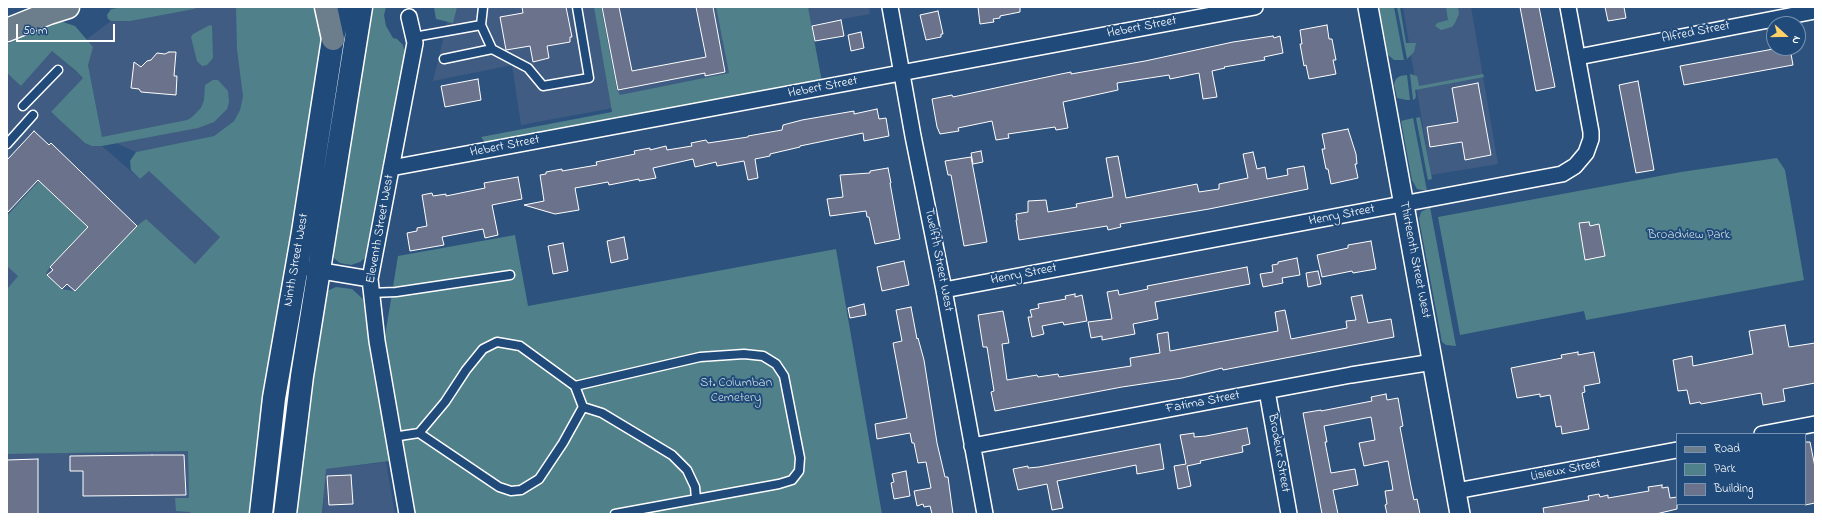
<!DOCTYPE html>
<html>
<head>
<meta charset="utf-8">
<style>
  body { margin:0 }
  #map { position:relative; width:1822px; height:521px; overflow:hidden; background:#2e527e; font-family:"Indie Flower",sans-serif }
  canvas { display:block }
  .frame { position:absolute; inset:0; border:8px solid #fff; pointer-events:none }
  .legend { position:absolute; left:1676px; top:433px; width:130px; height:72px; box-sizing:border-box; background:#1f4a7a; border:1px solid #7992af; margin:0; padding:5px 7px; list-style:none; font-size:12px; color:#fff }
  .legend li { display:flex; align-items:center; gap:8px; height:20px }
  .legend b { width:20px; border:1px solid #7992af }
  .north { position:absolute; left:1766px; top:16px; width:40px; height:40px; box-sizing:border-box; background:#1f4a7a; border:1px solid #7992af; border-radius:50%; rotate:111deg; font-size:11px; font-weight:700; line-height:16px; text-align:center; color:#fff }
  .north::after { content:''; display:block; margin:auto; width:14px; height:18px; background:#ffd166; clip-path:polygon(50% 0,100% 100%,50% 72%,0 100%) }
  .scale { position:absolute; left:16px; top:24px; width:99px; height:18px; box-sizing:border-box; border:2px solid #fff; border-top:0; padding-left:5px; font-size:12px; line-height:14px; white-space:nowrap; color:#fff; -webkit-text-stroke:3px #1f4a7a; paint-order:stroke }
</style>
</head>
<body>
<div id="map">
<canvas width="1822" height="521"></canvas>
<div class="frame"></div>
<ul class="legend">
<li><b style="height:5px;background:#6c7d8c"></b>Road</li>
<li><b style="height:11px;background:#508089"></b>Park</li>
<li><b style="height:11px;background:#6b738c"></b>Building</li>
</ul>
<div class="north">N</div>
<div class="scale">50 m</div>
</div>
<script>
const ctx = document.querySelector('canvas').getContext('2d');
ctx.lineJoin = 'round';
function paint(path, color) { ctx.fillStyle = color; ctx.fill(path, 'evenodd'); }
const poly = rows => new Path2D(rows.map(r => 'M' + r).join(''));
function stroke(path, color, width, dash) { ctx.strokeStyle = color; ctx.lineWidth = width; ctx.lineCap = dash ? 'butt' : 'round'; ctx.setLineDash(dash || []); ctx.stroke(path); }
function drawText(font, color, halo, rows, align = 'center') {
  ctx.font = font + ' "Indie Flower",sans-serif'; ctx.lineWidth = 4; ctx.setLineDash([]); ctx.textBaseline = 'middle'; ctx.strokeStyle = halo; ctx.fillStyle = color; for (const [text, x, y, turn = 0] of rows) {
    ctx.save(); ctx.translate(x, y); ctx.rotate((+turn || 0) * Math.PI / 180); ctx.textAlign = isNaN(turn) ? turn : align; if (halo) ctx.strokeText(text, 0, 0); ctx.fillText(text, 0, 0); ctx.restore();
  }
}
paint(poly([
  [199,7,237,7,243,96,240,110,234,121,214,136,136,152,102,137,88,65,87,39,111,21],
  [451,7,716,7,732,86,521,125,512,65,433,81],
  [808,7,869,7,870,14,811,25],
  [1403,7,1471,7,1498,164,1431,175],
  [52,51,83,78,51,113,102,146,140,179,149,170,220,237,195,264,75,291,18,276,7,289,7,73,21,86],
  [194,450,196,514,7,514,7,454],
  [386,462,395,514,323,514,325,469]
]), '#405c82');
paint(poly([
  [124,7,198,7,194,9,130,21,111,21,108,19,107,15,111,9],
  [236,7,320,7,323,33,252,514,191,514,190,512,176,511,175,498,189,498,188,451,7,454,7,289,18,276,7,266,7,216,39,181,88,227,50,267,46,273,62,289,75,291,137,226,146,219,195,264,220,237,149,171,140,179,131,170,130,161,136,152,214,136,234,121,240,110,243,96,237,49],
  [370,7,386,7,384,15,386,26,393,38,397,39,403,45,405,54,366,253,365,258,360,262,351,265,340,263,335,259,331,253],
  [434,7,457,7,453,23,436,19],
  [594,7,601,7,617,90,620,95,729,73,716,7,808,7,822,82,486,144,481,137,612,112],
  [1379,7,1394,7,1404,60,1394,60,1388,55],
  [1397,7,1400,7,1406,43,1416,43,1414,52,1407,59],
  [1446,7,1458,7,1459,14,1455,23,1452,27,1441,30,1435,26,1437,23,1448,20],
  [60,21,75,26,93,47,88,65,102,137,187,120,191,118,201,108,204,100,205,85,213,80,218,80,228,91,229,102,227,109,214,122,198,128,102,146,92,146,85,143,51,112,83,78,76,71,52,51,21,86,7,73,7,44,33,31],
  [210,25,212,26,213,58,207,65,202,66,197,61,191,37,193,34],
  [1410,74,1417,76,1419,86,1483,74,1484,77,1415,90,1416,96,1415,99,1413,100],
  [1407,75,1410,100,1407,100,1397,98,1394,84,1396,79,1400,76],
  [1420,117,1432,179,1428,180,1416,118],
  [1413,118,1427,191,1417,189,1412,180,1401,121],
  [1777,158,1785,170,1804,280,1586,320,1584,311,1460,335,1438,217,1681,172],
  [1430,207,1456,346,1446,345,1442,342,1419,219,1421,212],
  [515,235,528,306,836,249,882,514,416,514,385,336,398,256],
  [306,280,309,281,277,514,268,514,281,412],
  [336,287,352,289,363,299,372,365,390,461,326,469,322,514,293,514,298,460,327,291]
]), '#508089');
const building = poly([
  [522,7,566,7,572,37,570,37,570,42,547,46,549,58,533,62,530,46,506,50,500,17,523,13,522,7],
  [602,7,619,7,632,71,706,57,696,7,713,7,725,72,705,76,705,73,618,90,602,7],
  [978,7,1020,7,1020,12,1000,16,1000,18,993,19,994,22,980,24,978,7],
  [1520,7,1539,7,1555,87,1536,91,1520,7],
  [1605,7,1624,7,1626,18,1608,21,1605,7],
  [938,11,943,34,941,34,941,37,926,40,920,15,938,11],
  [841,20,844,36,815,41,812,26,841,20],
  [1327,25,1329,39,1332,39,1336,60,1333,60,1336,74,1309,79,1306,65,1304,66,1300,44,1302,44,1300,30,1327,25],
  [861,32,864,48,851,51,848,35,861,32],
  [1273,36,1274,38,1280,36,1283,53,1264,57,1265,60,1224,67,1225,68,1212,71,1217,97,1203,99,1199,73,1170,79,1169,75,1117,83,1118,90,1063,102,1068,128,1056,130,1055,127,1008,134,1009,138,996,140,992,121,958,128,959,131,940,134,937,127,932,99,952,95,953,97,1061,74,1071,72,1071,74,1145,61,1233,42,1273,36],
  [1779,48,1790,48,1793,65,1684,85,1680,66,1779,48],
  [169,52,176,52,174,76,177,76,176,95,141,92,139,89,131,88,134,62,141,67,147,61,151,60,157,53,165,54,169,52],
  [478,79,481,100,445,107,441,86,478,79],
  [1638,81,1654,170,1636,173,1619,85,1638,81],
  [1478,83,1491,155,1465,160,1462,142,1430,147,1427,127,1458,122,1452,88,1478,83],
  [877,109,879,119,886,118,889,136,864,141,863,133,800,146,800,147,770,154,770,156,755,159,758,178,748,180,744,161,717,166,716,162,695,167,693,159,653,168,656,178,639,181,639,179,609,185,608,182,575,188,579,210,555,214,524,205,544,201,540,175,546,174,546,172,562,169,562,171,597,165,596,162,635,154,634,151,650,148,650,150,666,146,667,150,692,146,691,143,706,140,708,143,748,137,748,136,782,130,783,125,802,120,854,111,854,114,877,109],
  [1348,129,1356,154,1357,164,1355,164,1358,178,1331,184,1328,169,1326,169,1322,149,1325,149,1322,134,1348,129],
  [34,131,49,145,51,143,137,226,75,291,67,284,62,289,47,275,53,270,50,267,88,227,38,180,7,213,7,160,34,131],
  [981,151,983,162,973,164,971,153,981,151],
  [1253,152,1257,169,1265,167,1267,179,1288,175,1287,169,1304,166,1308,189,1209,209,1120,224,1121,227,1108,230,1107,226,1019,240,1016,220,1017,220,1016,214,1028,212,1028,201,1046,200,1048,212,1077,207,1076,204,1113,197,1106,158,1118,156,1126,198,1197,184,1199,192,1219,189,1219,184,1248,178,1243,154,1253,152],
  [971,157,987,242,964,246,951,175,948,175,945,161,971,157],
  [888,168,891,183,890,183,900,239,875,244,869,217,867,217,866,211,830,216,827,199,843,197,840,175,870,173,870,171,888,168],
  [518,177,522,199,492,205,498,235,485,238,483,229,442,237,444,245,410,251,407,233,417,231,417,228,427,226,422,195,432,193,433,196,446,194,446,196,485,188,484,183,518,177],
  [1589,222,1590,226,1599,224,1605,256,1585,260,1579,223,1589,222],
  [624,237,628,259,611,263,607,241,624,237],
  [1371,241,1376,269,1353,273,1352,271,1322,277,1317,255,1348,248,1348,245,1371,241],
  [563,243,568,271,553,274,548,246,563,243],
  [1297,258,1300,275,1282,278,1283,283,1263,287,1260,274,1273,272,1272,265,1278,264,1278,262,1297,258],
  [904,261,909,285,882,291,877,267,904,261],
  [1247,267,1250,284,1155,302,1158,319,1133,324,1135,334,1102,340,1102,336,1091,338,1088,322,1112,319,1107,292,1118,290,1119,295,1148,289,1147,286,1247,267],
  [1318,271,1321,284,1308,287,1306,273,1318,271],
  [1075,294,1075,297,1082,295,1087,321,1064,325,1063,322,1042,326,1044,334,1032,337,1028,317,1032,317,1030,310,1039,308,1038,304,1066,299,1065,296,1075,294],
  [1362,295,1368,323,1391,319,1394,337,1223,370,1222,368,1182,378,1122,387,995,411,991,392,994,391,987,347,983,347,978,315,1003,311,1009,343,1002,344,1007,380,1037,375,1038,377,1058,374,1059,377,1131,366,1130,358,1160,353,1157,334,1168,332,1170,351,1278,331,1275,312,1285,310,1291,339,1347,328,1346,321,1356,320,1351,297,1362,295],
  [864,304,866,315,850,318,848,308,864,304],
  [911,307,917,339,918,338,924,360,937,443,945,477,948,477,953,514,932,514,930,506,924,507,923,504,917,506,914,491,931,488,926,462,918,463,914,443,912,443,910,433,877,439,875,424,907,418,893,343,902,341,896,310,911,307],
  [1785,325,1789,347,1815,343,1815,383,1783,389,1785,401,1763,405,1761,393,1701,404,1700,402,1690,404,1687,390,1678,391,1673,360,1692,356,1693,366,1753,354,1749,331,1785,325],
  [1578,352,1578,355,1594,352,1600,383,1584,386,1585,392,1582,393,1589,429,1562,434,1561,426,1556,427,1550,395,1540,397,1540,394,1517,398,1511,368,1562,358,1561,355,1578,352],
  [1386,394,1387,400,1398,398,1403,426,1400,427,1411,486,1414,500,1417,499,1420,514,1387,514,1385,505,1387,504,1385,491,1393,490,1388,461,1364,466,1359,443,1375,440,1371,417,1324,426,1327,442,1325,442,1331,473,1355,469,1358,485,1333,490,1338,514,1322,514,1303,413,1321,410,1321,411,1372,401,1371,397,1386,394],
  [1247,428,1250,444,1242,446,1243,452,1200,461,1201,463,1187,466,1191,486,1178,489,1174,466,1186,464,1180,435,1194,433,1194,437,1206,436,1247,428],
  [1805,442,1810,442,1815,467,1815,503,1805,505,1805,442],
  [1160,444,1164,469,1137,474,1136,465,1057,481,1063,508,1052,510,1047,484,1018,490,1013,469,1028,466,1028,468,1039,467,1160,444],
  [152,455,184,455,186,495,83,496,83,471,70,471,70,456,152,455],
  [38,459,38,514,7,514,7,460,38,459],
  [906,471,910,496,894,499,891,483,894,482,892,474,906,471],
  [351,475,353,504,329,505,327,476,351,475],
  [1662,485,1662,488,1668,487,1670,498,1677,497,1677,509,1656,514,1544,514,1543,508,1589,500,1588,496,1599,494,1600,497,1608,495,1608,498,1649,491,1648,487,1662,485]
]);
paint(building, '#6b738c');
stroke(building, '#fff', 1);
const service = poly([
  [481,25,492,49],
  [414,37,481,25,483,7],
  [444,59,492,49,528,68,543,86,589,78,577,7],
  [23,106,58,70],
  [7,144,33,115],
  [370,293,396,292,510,275],
  [575,386,700,357,744,354,763,356,776,364,784,376,800,458,799,471,792,480,779,484,615,514],
  [583,407,602,413,672,455,687,470,695,487,696,499],
  [393,437,419,433,499,487,511,491,521,490,539,479,563,443,583,407,575,386,520,346,497,342,483,349,466,370,445,402,419,433]
]);
const minor = poly([
  [890,7,913,136,944,290,985,514],
  [1578,57,1815,11],
  [391,168,1255,7],
  [310,269,370,279],
  [944,290,1562,174,1575,166,1586,153,1591,139,1591,132,1568,7],
  [1267,391,1289,514],
  [1762,434,1815,424],
  [972,446,1351,375,1433,362],
  [1456,491,1677,450],
  [407,514,377,341,370,279,415,43,409,17]
]);
const tertiary = poly([
  [1368,7,1460,514]
]);
const secondary = poly([
  [261,514,274,398,303,232,333,39,340,7],
  [285,514,302,376,361,7]
]);
const primary = poly([
  [326,7,333,39],
  [7,30,49,13,68,7]
]);
stroke(service, '#fff', 11);
stroke(minor, '#fff', 18);
stroke(tertiary, '#fff', 22);
stroke(secondary, '#fff', 25);
stroke(primary, '#fff', 25);
stroke(service, '#1f4a7a', 8);
stroke(minor, '#1f4a7a', 15);
stroke(tertiary, '#1f4a7a', 19);
stroke(secondary, '#1f4a7a', 22);
stroke(primary, '#6c7d8c', 22);
drawText('13px', '#fff', '#1f4a7a', [
  ["Hebert Street",1142,28,-11],
  ["Alfred Street",1696,33,-11],
  ["Hebert Street",823,88,-11],
  ["Hebert Street",505,147,-11],
  ["Henry Street",1342,216,-11],
  ["Eleventh Street West",381,229,-80],
  ["Ninth Street West",297,260,-80],
  ["Twelfth Street West",938,260,79],
  ["Thirteenth Street West",1414,260,79],
  ["Henry Street",1024,275,-11],
  ["Fatima Street",1203,403,-11],
  ["Brodeur Street",1278,453,80],
  ["Lisieux Street",1566,471,-11]
]);
drawText('13px', '#d3dfe2', '#1f4a7a', [
  ["Broadview Park",1689,236],
  ["St. Columban",736,384],
  ["Cemetery",736,399]
]);
</script>
</body>
</html>
